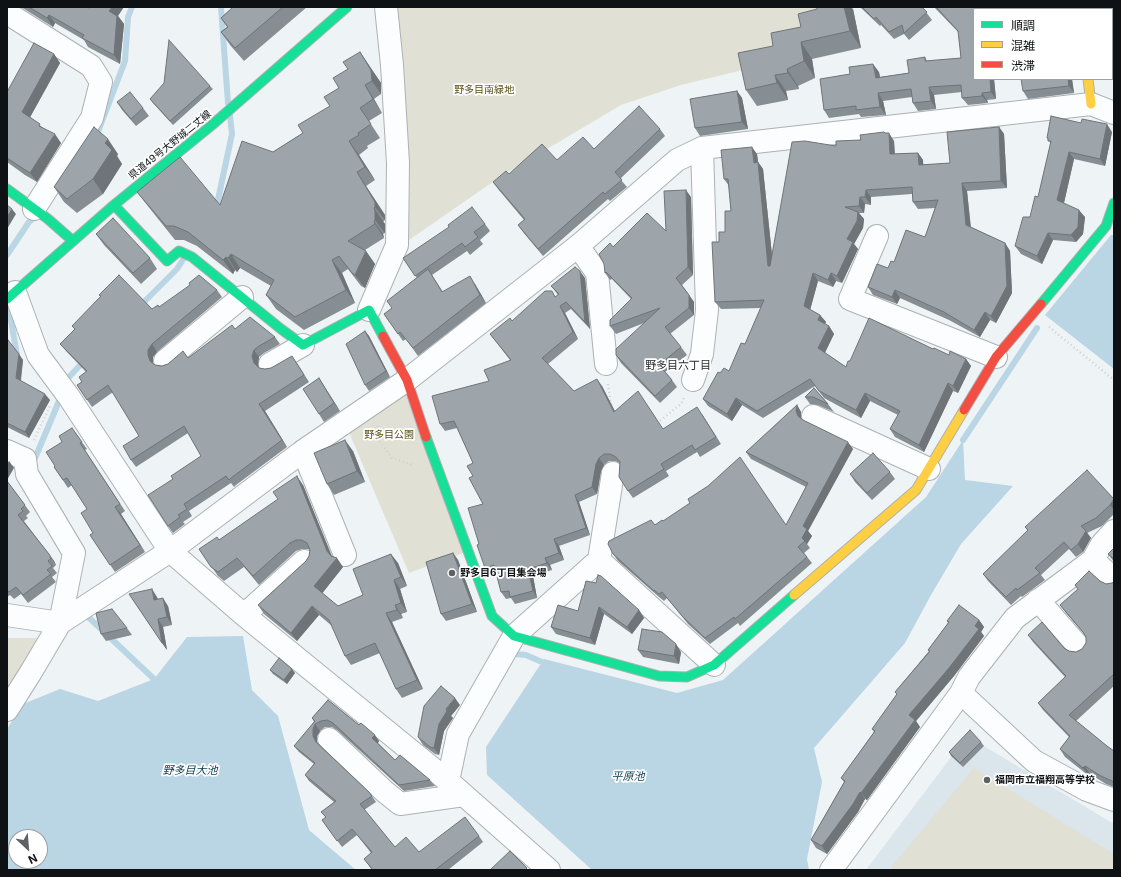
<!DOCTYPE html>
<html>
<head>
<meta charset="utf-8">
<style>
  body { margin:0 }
  #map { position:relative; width:1121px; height:877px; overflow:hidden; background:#eef3f6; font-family:Inter,"Noto Sans JP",sans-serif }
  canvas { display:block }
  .frame { position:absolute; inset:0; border:8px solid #0f1214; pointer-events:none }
  .legend { position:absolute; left:973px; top:8px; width:140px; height:72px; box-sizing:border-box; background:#fff; border:1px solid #9fa0a1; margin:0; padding:5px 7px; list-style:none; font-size:12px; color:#0f1214 }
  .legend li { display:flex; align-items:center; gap:8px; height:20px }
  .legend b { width:20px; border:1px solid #9fa0a1 }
  .north { position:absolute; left:8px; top:829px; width:40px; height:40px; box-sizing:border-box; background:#fff; border:1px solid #9fa0a1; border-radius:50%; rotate:154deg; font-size:11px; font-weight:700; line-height:16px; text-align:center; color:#0f1214 }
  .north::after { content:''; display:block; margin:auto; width:14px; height:18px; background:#5d6163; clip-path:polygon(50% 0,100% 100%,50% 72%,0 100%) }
</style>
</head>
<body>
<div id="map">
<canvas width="1121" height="877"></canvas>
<div class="frame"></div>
<ul class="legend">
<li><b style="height:5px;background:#16e098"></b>順調</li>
<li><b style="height:5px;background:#ffcf43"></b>混雑</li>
<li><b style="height:5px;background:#f24e42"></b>渋滞</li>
</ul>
<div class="north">N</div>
</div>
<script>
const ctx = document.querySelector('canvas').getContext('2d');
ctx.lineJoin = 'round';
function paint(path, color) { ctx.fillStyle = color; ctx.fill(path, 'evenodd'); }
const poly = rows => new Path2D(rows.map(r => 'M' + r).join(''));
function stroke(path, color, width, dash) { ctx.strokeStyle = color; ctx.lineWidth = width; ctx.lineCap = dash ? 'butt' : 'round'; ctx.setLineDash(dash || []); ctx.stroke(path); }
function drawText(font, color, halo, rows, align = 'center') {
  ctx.font = font + ' Inter,"Noto Sans JP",sans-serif'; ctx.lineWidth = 3.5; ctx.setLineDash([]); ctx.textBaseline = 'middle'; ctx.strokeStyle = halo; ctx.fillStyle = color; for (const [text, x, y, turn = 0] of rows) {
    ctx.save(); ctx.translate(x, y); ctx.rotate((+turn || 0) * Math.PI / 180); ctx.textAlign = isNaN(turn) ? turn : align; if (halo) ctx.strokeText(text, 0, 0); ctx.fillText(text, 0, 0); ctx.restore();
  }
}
paint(poly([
  [967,736,1114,824,1114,870,866,870]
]), '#dae5ec');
paint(poly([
  [395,7,834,7,743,70,681,85,621,105,500,177,406,242],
  [407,380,468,551,409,573,345,423],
  [7,638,51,638,7,710],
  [974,768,1114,854,1114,870,892,870,892,866]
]), '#e0e1d4');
paint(poly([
  [1111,235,1114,235,1114,369,1045,315],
  [963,440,965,480,1013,486,961,544,931,595,905,643,814,748,822,782,807,859,809,870,592,870,487,775,486,747,544,659,677,693,723,680,926,497],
  [243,636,252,690,278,716,309,830,356,870,7,870,7,729,23,704,60,689,98,701,154,679,187,637],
  [16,837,40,837,40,861,16,861]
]), '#bad5e3');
stroke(poly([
  [221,7,228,103],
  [96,137,125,61,128,17,132,7],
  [216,209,232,134,230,116],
  [7,255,29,222,36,216],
  [8,303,18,361],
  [139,307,177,269,184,258],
  [65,385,69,377,85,360],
  [963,440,1037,328],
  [33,463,62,394],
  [84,613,154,679],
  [510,657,515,654,526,655,542,662]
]), '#bad5e3', 6);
const street = poly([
  [7,13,91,66,101,82,92,118,34,209],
  [877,236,850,299,996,357],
  [578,246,597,273,606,364],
  [15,292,38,355,69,397,170,551,244,615,448,781,549,870],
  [369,310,397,245,398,163,392,65,386,7],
  [165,361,242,297],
  [270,364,303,345],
  [693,380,702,354,707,310,702,148],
  [813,416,929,469],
  [7,451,25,459,27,474,74,553,60,623,31,672,7,710],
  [303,451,345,555],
  [599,560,714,665],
  [1093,560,1114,579],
  [1038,600,1079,647],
  [7,615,60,623,170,551,303,451,407,380,578,246,677,160,702,148,1091,104,1114,113],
  [244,615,304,561],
  [961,693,969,677,1015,618,1093,560,1102,544,1114,531],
  [329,739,384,791,400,804,464,795],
  [448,781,458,734,514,636,599,560,613,473],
  [831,870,961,693,1034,761,1087,790,1114,800]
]);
const fast = poly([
  [1087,7,1087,9],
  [7,189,48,219,73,241],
  [114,205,167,261,179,251,192,257,281,329,303,345,369,310,383,336],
  [7,299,114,205,212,125,347,7],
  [1041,304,1106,226,1114,203],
  [426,437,492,616,514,636,659,676,687,677,714,665,794,595]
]);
const slow = poly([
  [1088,79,1091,104],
  [794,595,916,490,964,410]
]);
const jam = poly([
  [383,336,407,380,426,437],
  [964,410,996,357,1041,304]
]);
stroke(street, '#adb1b3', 24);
stroke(fast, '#adb1b3', 11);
stroke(slow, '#adb1b3', 11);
stroke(jam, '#adb1b3', 11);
stroke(poly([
  [1049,327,1114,380],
  [608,384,611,405],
  [657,423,681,404,684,398],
  [378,426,378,439,392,458,413,465],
  [34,440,50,406]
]), '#cfd0d1', 2.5, [1, 3]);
stroke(street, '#fcfdfe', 22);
stroke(fast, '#16e098', 9);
stroke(slow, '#ffcf43', 9);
stroke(jam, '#f24e42', 9);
paint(poly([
  [21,7,87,7,118,16,124,24,120,64,88,47,84,40,55,23,53,27],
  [233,7,307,7,244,61,230,45,221,32,227,27,221,18],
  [860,7,922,7,932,20,909,40,904,34,894,39,881,25,880,26],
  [934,7,1035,7,974,9,974,79,994,79,996,99,987,100,988,103,968,105,962,98,962,92,934,95,936,109,918,111,913,103,912,97,883,101,886,115,861,117,859,114,829,118,824,110,879,72,880,77,909,73,925,57,927,61,961,58,959,33],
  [853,9,861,48,812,59,815,78,798,86,799,89,786,91,788,100,757,106,746,90,773,46,801,27],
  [360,52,381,83,381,94,374,99,382,113,369,121,380,138,367,146,368,148,359,155,375,180,366,186,385,215,385,220,383,222,385,224,385,233,383,234,384,238,365,250,375,264,365,288,361,286,348,269,342,273,355,303,304,330,276,309,266,295,271,286,240,268,237,272,235,270,233,274,197,246,184,240,175,240,147,205,137,192,220,205,273,152,303,133,330,106,348,69],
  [54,54,60,63,30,117,61,143,37,182,25,175,7,162,7,92],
  [1072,79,1074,93,1028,99,1023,91],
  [210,86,213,89,173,125,153,103,150,99],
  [737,91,742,98,748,129,700,136,695,128],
  [117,102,143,108,149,116,136,126,122,110],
  [999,127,1004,134,1007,188,967,191,971,227,1005,243,1010,251,1012,293,996,323,990,320,980,337,949,320,900,298,897,304,873,295,868,287,894,262,925,237,935,208,918,209,913,202,912,194,871,197,871,205,865,204,864,213,859,213,864,219,863,228,854,244,858,249,842,283,836,281,833,287,818,281,810,310,820,315,826,322,825,324,829,326,834,334,825,353,846,367,850,361,933,349,949,355,966,359,971,366,958,393,953,391,924,452,895,437,890,429,898,415,870,401,861,418,824,398,815,386,763,418,742,405,732,421,708,406,703,399,720,373,729,371,745,344,761,308,721,309,715,302,719,242,725,232,731,211,729,186,724,179,757,154,758,162,763,169,772,255,836,146,885,133,894,141,895,154,918,153,923,160,923,165,950,163],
  [660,129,665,136,620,179,627,187,610,201,608,199,543,256,523,232,518,225,524,220,498,189,493,182,557,160],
  [1112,132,1105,166,1074,159,1064,203,1085,217,1083,234,1076,242,1053,240,1042,264,1021,254,1015,246,1030,217,1038,197,1051,144,1047,138],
  [118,154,117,156,122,164,103,194,77,213,64,202,54,187],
  [691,197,693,275,682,285,694,302,694,315,670,334,681,347,687,355,665,372,672,380,677,387,660,403,621,363,616,355,644,323,616,334,610,326,631,299,612,279,610,280,605,273,613,247,666,231],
  [485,224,490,231,480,240,483,244,470,255,467,251,432,275,443,292,475,284,486,303,418,356,406,339,403,341,384,314,392,308,417,278,403,258],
  [96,234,150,258,157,269,141,284,104,245],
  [585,278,590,329,571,309,565,313,578,339,548,364,574,391,602,386,615,412,663,429,702,414,721,444,700,457,697,452,666,471,669,476,633,498,628,491,620,463,615,461,609,461,604,465,601,471,597,494,579,502,590,535,559,546,564,560,550,565,552,570,533,576,537,598,515,604,511,598,506,599,501,592,496,573,490,575,485,568,479,544,483,504,473,476,473,463,457,428,445,431,440,424,489,381,510,360,490,334,556,297,558,295,551,286],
  [217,290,222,297,157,352,153,357,153,364,155,365,162,366,188,358,235,329,275,337,280,344,264,353,259,357,258,364,259,368,265,369,297,363,309,382,265,411,287,447,236,485,234,487,231,483,189,511,192,516,183,522,185,524,173,533,168,526,173,479,201,456,188,433,136,467,131,460,139,436,113,392,92,407,77,385,82,382,86,372,66,351,60,344,75,330,72,326,101,297,99,295,152,309],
  [365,331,369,336,390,377,369,391,365,385],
  [7,342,23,360,21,381,50,400,29,438,7,427],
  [319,378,340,411,324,422,319,414],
  [814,388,828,404,834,412,818,405,810,404,805,397],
  [797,405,801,412,801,418,803,420,853,449,808,531,812,536,807,544,810,548,804,553,812,563,740,626,738,623,710,644,688,624,667,598,664,601,659,597,618,561,613,554,655,525,663,521,786,525,806,487,751,459,746,452],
  [72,428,87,449,85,450,125,511,121,514,145,552,115,572,90,535,93,533,87,509,72,485,68,488,54,467,55,466,62,442],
  [353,451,365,482,334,495,327,484],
  [890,472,895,479,872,500,855,482,850,474],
  [7,481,30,512,26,516,28,518,24,521,54,561,56,565,53,568,57,573,52,577,56,582,28,603,21,594,14,599,10,595,7,597],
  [303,485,332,556,343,567,322,593,338,606,363,595,398,563,407,586,400,589,407,612,401,614,403,618,392,622,423,689,402,698,396,689,380,653,351,665,345,656,332,626,319,615,297,641,264,614,258,605,306,561,309,556,310,550,308,549,302,549,296,551,259,585,244,567,224,581,218,576,199,549,219,540],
  [1114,499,1114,514,1102,526,1087,533,1091,538,1083,552,1076,557,1069,549,1041,575,1045,580,1022,597,1021,596,1011,605,988,581,983,574,1028,531,1025,527],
  [1114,548,1114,562,1108,554],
  [453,553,458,560,477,612,446,621,441,614],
  [586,581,639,610,644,618,632,634,604,614,595,645,556,634,551,627,578,611],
  [1100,581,1106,584,1112,583,1114,582,1114,686,1076,721,1107,746,1114,751,1114,787,1106,784,1090,774,1089,776,1065,757,1060,749,1069,737,1043,710,1038,703,1065,677,1033,642,1028,635,1064,648,1069,651,1076,652,1082,649,1086,643,1086,637,1085,635,1066,613,1060,605,1078,589,1075,585],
  [129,594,157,597,158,599,168,606,172,625,163,627,167,650],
  [979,620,984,627,981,632,984,636,954,676,916,721,920,727,867,800,865,799,858,812,827,854,816,848,811,840,844,782,841,778,874,732,872,729,897,694,895,692,929,651,928,650,948,623,947,621],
  [127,628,132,635,106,641,101,634],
  [638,650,681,652,679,664,643,657],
  [270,670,295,673,287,684,273,674],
  [328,700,379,741,378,743,395,760,430,780,435,786,404,791,337,730,332,727,325,727,320,731,317,736,317,742,318,743,369,792,376,802,364,810,395,847,419,852,479,836,483,842,448,870,372,870,364,859,371,853,357,835,342,847,322,820,326,818,321,812,334,802,309,781,305,775,314,764,299,752,294,746,314,722,312,718],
  [460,705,451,716,453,718,444,731,439,755,435,754,423,745,418,737],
  [981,742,984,746,963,767,951,756,949,752]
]), '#878e93');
paint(poly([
  [112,7,124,7,118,16,124,24,120,64,114,55,109,11],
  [844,7,851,7,853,9,861,48,850,31],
  [49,15,55,23,53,27,47,18],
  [801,42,812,59,815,78,804,61],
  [360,52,381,83,381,94,372,81],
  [54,54,60,63,28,121,22,112],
  [873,64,879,72,881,85,876,78],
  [787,69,798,86,799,89,788,73],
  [775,75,786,91,788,100,777,83],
  [990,79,994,79,996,99,991,92],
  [1068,79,1072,79,1074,93,1069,86],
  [365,85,374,99,382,113,373,99],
  [929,87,934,95,936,109,931,101],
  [737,91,742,98,748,129,742,122],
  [878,93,883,101,886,115,880,107],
  [982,93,987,100,988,103,982,96],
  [1107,124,1112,132,1105,166,1100,159],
  [999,127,1004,134,1007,188,1001,181],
  [884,132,889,139,889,133,894,141,895,162,890,154],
  [55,134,61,143,37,182,30,173],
  [108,139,118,154,117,156,122,164,103,194,93,179,105,143],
  [349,141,359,155,375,180,365,167],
  [752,147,757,154,758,162,763,169,774,274,768,266,754,163],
  [1069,152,1074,159,1063,207,1057,200],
  [918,153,923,160,924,173,919,165],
  [357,172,366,186,385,215,385,220,375,207],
  [962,183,967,191,971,232,966,225],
  [686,190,691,197,693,275,688,267],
  [866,190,871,197,871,205,865,197],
  [860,197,865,204,864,213,859,206],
  [374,208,385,224,385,233,375,220],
  [12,209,16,214,7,229,7,217],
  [1079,210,1085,217,1083,234,1076,242,1071,235],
  [858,212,864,219,863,228,854,244,858,249,842,283,837,276,847,239],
  [374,221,383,234,384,238,375,224],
  [1048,233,1053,240,1042,264,1037,256],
  [1005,243,1010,251,1012,293,996,323,991,316],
  [366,251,375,264,365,288,355,275],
  [231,254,240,268,237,272,228,258],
  [226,257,235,270,233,274,223,260],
  [332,260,342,273,355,303,346,290],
  [580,271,585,278,590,329,585,322],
  [813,273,818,281,809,314,804,306],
  [831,273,836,281,833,287,828,280],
  [470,276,475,284,486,303,480,295],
  [895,290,900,298,897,304,892,297],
  [689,295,694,302,694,315,689,308],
  [560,306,565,313,578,339,573,332],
  [985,312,990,320,980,337,974,330],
  [820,315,826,322,823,328,818,320],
  [829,326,834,334,823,356,818,348],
  [365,331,369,336,390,377,386,371],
  [152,344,157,352,153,357,153,363,155,369,150,361,148,355,148,350],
  [254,350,259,357,258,364,259,371,254,363,252,356],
  [19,354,23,360,20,384,16,378],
  [966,359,971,366,958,393,953,386],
  [319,378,324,386,340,411,334,403],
  [597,379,602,386,619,419,614,412],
  [948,383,953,391,924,452,919,445],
  [865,393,870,401,861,418,856,410],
  [45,394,50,400,29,438,25,432],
  [736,398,742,405,732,421,727,414],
  [259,404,265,411,287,447,282,440],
  [797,405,801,412,801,418,803,423,798,416,796,411],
  [345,440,353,451,365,482,357,471],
  [848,442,853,449,808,531,812,536,807,544,802,538,803,526],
  [599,458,604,465,601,471,597,494,592,487,596,464],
  [9,461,14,468,7,480,7,464],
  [297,476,303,485,333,560,327,551],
  [575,495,579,502,590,535,586,528],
  [1114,499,1114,510,1110,505],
  [115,507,121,514,145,552,140,545],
  [1086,531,1091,538,1083,552,1078,544],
  [554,539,559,546,564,560,559,553],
  [453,553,458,560,477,612,472,604],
  [49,554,54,561,56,565,51,558],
  [391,554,398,563,407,586,401,577],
  [337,558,343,567,321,595,314,586],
  [545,558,550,565,552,570,547,563],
  [528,569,533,576,537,598,533,591],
  [394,580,400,589,407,612,401,603],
  [152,589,157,597,159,607,154,600],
  [163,598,168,606,172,625,167,617],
  [395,605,401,614,403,618,397,610],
  [312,606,319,615,297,641,291,633],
  [599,607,604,614,595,645,590,638],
  [639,610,644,618,632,634,627,627],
  [386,613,392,622,423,689,417,680],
  [158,619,163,627,167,650,162,643],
  [979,620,984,627,981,632,984,636,954,676,916,721,920,727,867,800,861,793,909,715],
  [676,644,681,652,679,664,674,656],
  [292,669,295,673,287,684,284,680],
  [455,698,460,705,451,716,453,718,444,731,439,755,434,748,439,724,446,709],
  [315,724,320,731,317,736,317,742,320,748,313,736,313,729],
  [375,735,379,741,377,744,372,738],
  [1085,766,1090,774,1089,776,1083,768],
  [860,792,865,799,858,812,827,854,822,846]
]), '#6e7478');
const building = poly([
  [29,7,87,7,89,8,89,7,112,7,109,11,117,16,114,55,82,38,84,35,49,15,47,18,29,7],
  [233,7,283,7,235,48,221,32,228,27,221,18,233,7],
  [817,7,844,7,850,31,801,42,804,61,787,69,788,73,775,75,777,83,746,90,738,53,773,46,771,33,801,27,798,14,817,9,817,7],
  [862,7,922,7,927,12,904,33,902,25,889,32,876,17,874,19,862,7],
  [936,7,1035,7,1036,9,974,9,974,79,990,79,991,92,982,93,982,96,962,98,961,85,929,87,931,101,913,103,911,89,878,93,880,107,856,110,856,106,824,110,820,79,850,74,849,67,873,64,876,78,909,73,907,60,925,57,925,61,961,58,958,31,936,7],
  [169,40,210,86,170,121,150,99,164,83,169,40],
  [34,43,54,54,22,112,40,124,39,126,55,134,30,173,19,166,7,158,7,92,34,43],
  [360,52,371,70,372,81,365,85,373,99,360,108,371,124,358,133,359,135,349,141,365,167,357,172,375,202,375,207,374,208,375,211,375,220,374,221,375,224,348,241,366,251,355,275,352,273,339,256,332,260,346,290,295,317,266,295,274,280,231,254,228,258,226,257,223,260,188,232,174,226,166,226,137,192,180,157,220,205,242,141,273,152,303,133,298,125,330,106,324,97,339,88,333,78,348,69,343,62,360,52],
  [1021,79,1068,79,1069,86,1023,91,1021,79],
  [737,91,742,122,695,128,690,99,737,91],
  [130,92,143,108,131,119,117,102,130,92],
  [639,106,660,129,615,172,622,180,605,194,603,192,538,249,518,225,525,219,493,182,506,171,509,174,542,144,557,160,583,137,594,149,639,106],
  [1051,116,1081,123,1082,119,1107,124,1100,159,1069,152,1057,200,1079,210,1078,227,1071,235,1048,233,1037,256,1015,246,1023,217,1030,217,1035,196,1038,197,1051,141,1048,141,1048,138,1047,138,1051,116],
  [94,127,108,139,105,143,112,150,93,179,67,199,54,187,94,127],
  [999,127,1001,181,962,183,966,225,1005,243,1007,286,991,316,985,312,974,330,944,312,895,290,892,297,868,287,877,264,888,268,891,261,894,262,906,230,925,237,938,200,913,202,912,187,866,190,865,197,860,197,859,206,845,207,858,212,857,221,847,239,853,242,837,276,831,273,828,280,813,273,804,306,820,315,818,320,829,326,818,348,846,367,848,361,850,361,869,318,933,349,934,348,949,355,950,351,966,359,953,386,948,383,919,445,890,429,900,411,865,393,856,410,819,391,810,379,757,411,736,398,727,414,703,399,718,372,720,373,724,368,729,371,741,343,745,344,764,300,715,302,712,242,719,242,719,232,725,232,725,211,731,211,728,179,724,179,721,150,752,147,754,163,758,162,768,266,770,266,792,142,805,141,836,146,836,141,861,140,860,135,884,132,885,133,889,133,890,154,918,153,919,165,950,163,947,132,999,127],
  [686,190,688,267,676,278,689,295,689,308,665,327,681,347,659,365,672,380,655,396,616,355,616,349,660,308,610,326,610,320,632,298,606,272,605,273,604,264,599,254,610,243,613,247,647,213,666,231,664,191,686,190],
  [7,205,12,209,7,217,7,205],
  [472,207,485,224,474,232,478,237,465,247,462,243,415,276,403,258,449,227,448,225,472,207],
  [113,218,150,258,133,273,96,234,113,218],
  [575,267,580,271,585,322,566,302,560,306,573,332,542,358,574,391,597,379,614,412,638,391,663,429,697,407,716,437,695,450,692,445,661,464,664,469,628,491,619,477,620,462,616,457,610,454,604,454,599,458,596,464,592,487,575,495,586,528,554,539,559,553,545,558,547,563,528,569,533,591,510,597,509,591,501,592,494,565,485,568,477,545,479,544,468,508,483,504,469,478,473,476,467,466,473,463,454,421,440,424,432,396,489,381,484,370,511,360,490,334,510,318,512,321,545,291,552,291,555,297,559,294,551,286,575,267],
  [428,269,442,292,470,276,480,295,413,348,400,332,398,334,384,314,392,308,387,301,428,269],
  [119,275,152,309,158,305,159,307,190,285,189,283,199,275,217,290,152,344,148,350,148,355,150,361,155,365,162,366,168,364,183,351,188,358,232,325,235,329,250,317,275,337,259,346,254,350,252,356,254,363,259,368,265,369,271,368,292,356,304,375,259,404,282,440,231,478,229,480,226,476,184,504,187,509,178,515,180,517,168,526,148,495,173,479,171,476,201,456,184,426,131,460,123,446,139,436,108,385,87,400,77,385,82,382,79,377,87,371,60,344,75,329,72,326,101,296,99,295,119,275],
  [365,331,386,371,365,385,346,344,365,331],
  [8,340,19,354,16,378,45,394,25,432,7,423,7,342,8,340],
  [319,378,334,403,319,414,303,389,319,378],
  [814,388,828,404,813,397,805,397,814,388],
  [797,405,796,411,798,416,803,420,848,442,803,526,807,529,802,538,805,541,798,547,807,557,735,619,734,617,705,638,683,617,662,592,659,594,654,590,654,591,613,554,608,544,609,541,651,520,655,525,662,520,663,521,690,503,688,499,708,486,740,457,786,525,808,483,746,452,797,405],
  [72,428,82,442,80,443,120,504,115,507,140,545,110,565,90,535,93,533,81,513,87,509,67,478,63,480,54,467,55,466,46,452,62,442,59,436,72,428],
  [345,440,357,471,327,484,314,453,345,440],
  [873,453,890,472,867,493,850,474,873,453],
  [1087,470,1114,499,1110,505,1096,518,1081,526,1086,531,1078,544,1071,550,1064,542,1035,568,1040,573,1017,590,1016,588,1006,597,983,574,1028,530,1025,527,1087,470],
  [297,476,327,551,331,556,337,558,314,586,338,606,363,595,353,569,391,554,401,577,394,580,401,603,395,605,397,610,386,613,417,680,396,689,375,643,345,656,329,620,312,606,291,633,258,605,306,561,309,556,310,550,307,543,302,540,296,540,290,543,253,576,237,558,218,572,211,567,199,549,217,537,219,540,278,499,273,492,297,476],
  [7,481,25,505,21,509,23,511,18,515,49,554,51,558,48,561,52,566,47,570,51,574,23,595,16,587,9,592,7,590,7,481],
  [1114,548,1114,559,1108,554,1114,548],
  [453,553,472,604,441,614,426,562,453,553],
  [1089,571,1100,581,1106,584,1112,583,1114,582,1114,674,1069,715,1107,746,1114,751,1114,782,1101,776,1085,766,1083,768,1060,749,1070,736,1038,703,1066,676,1028,635,1042,622,1064,648,1069,651,1076,652,1082,649,1086,643,1086,637,1083,632,1060,605,1078,589,1075,585,1089,571],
  [598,575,601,576,639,610,627,627,599,607,590,638,551,627,558,605,578,611,586,581,596,583,598,575],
  [152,589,154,600,163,598,167,617,158,619,162,643,129,594,152,589],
  [959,605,979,620,975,626,979,629,949,668,909,715,915,720,861,793,860,792,853,804,822,846,811,840,845,781,841,778,875,731,872,729,897,694,895,692,930,651,928,650,949,622,947,621,959,605],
  [112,609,127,628,101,634,96,613,112,609],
  [642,629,662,632,676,644,674,656,638,650,642,629],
  [279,658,292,669,284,680,270,670,279,658],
  [441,686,455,698,446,709,447,711,439,724,434,748,430,747,418,737,424,706,441,686],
  [328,700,359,725,361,723,375,735,372,738,395,760,400,755,430,780,399,785,333,723,327,720,321,721,315,724,313,729,313,736,316,742,369,792,372,796,360,804,395,847,406,837,419,852,465,817,479,836,435,870,373,870,364,859,372,852,352,829,337,841,322,820,326,817,321,812,336,801,305,775,315,763,294,746,315,721,312,718,328,700],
  [970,730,981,742,960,763,949,752,970,730],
  [510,851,527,868,525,870,490,870,510,851]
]);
paint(building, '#9da5ab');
stroke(building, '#6e7478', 1);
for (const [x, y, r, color] of [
  [452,573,4,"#5d6163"],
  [987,780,4,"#5d6163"]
]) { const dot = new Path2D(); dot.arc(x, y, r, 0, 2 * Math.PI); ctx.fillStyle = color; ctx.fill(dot); stroke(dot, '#fff', 1.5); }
drawText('10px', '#585017', '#fff', [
  ["野多目南緑地",484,90],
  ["野多目公園",389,435]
]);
drawText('10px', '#0f1214', '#fff', [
  ["県道49号大野城二丈線",170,145,-39]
]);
drawText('bold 10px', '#0f1214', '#fff', [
  ["野多目6丁目集会場",460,573],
  ["福岡市立福翔高等学校",995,780]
], 'left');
drawText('11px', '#242b2f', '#fff', [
  ["野多目六丁目",678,366]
]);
drawText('italic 11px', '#0a3a4f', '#fff', [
  ["野多目大池",190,771],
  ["平原池",628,777]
]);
</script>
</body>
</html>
